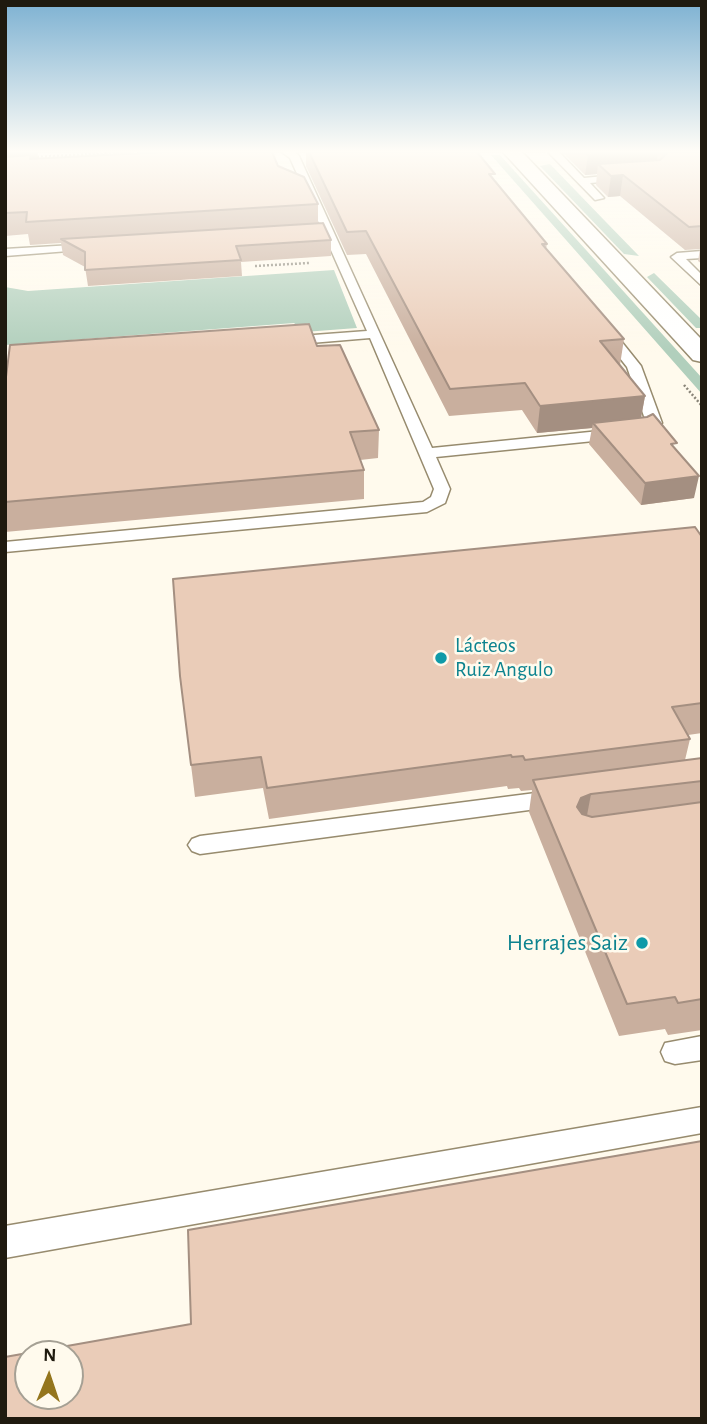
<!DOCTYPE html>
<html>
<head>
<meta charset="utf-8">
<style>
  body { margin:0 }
  #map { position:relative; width:707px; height:1424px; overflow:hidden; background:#fffaed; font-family:"Alegreya Sans",sans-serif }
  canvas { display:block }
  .frame { position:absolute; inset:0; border:7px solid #1f1a0f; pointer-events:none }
  .north { position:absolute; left:14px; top:1340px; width:70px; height:70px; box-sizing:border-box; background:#fffaed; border:2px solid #a5a094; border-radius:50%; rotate:2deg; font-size:19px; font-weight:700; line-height:28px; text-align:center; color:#1f1a0f }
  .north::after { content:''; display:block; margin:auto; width:24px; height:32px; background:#94751d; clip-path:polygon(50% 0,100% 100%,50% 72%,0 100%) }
</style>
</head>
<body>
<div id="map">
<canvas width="707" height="1424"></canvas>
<div class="frame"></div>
<div class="north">N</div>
</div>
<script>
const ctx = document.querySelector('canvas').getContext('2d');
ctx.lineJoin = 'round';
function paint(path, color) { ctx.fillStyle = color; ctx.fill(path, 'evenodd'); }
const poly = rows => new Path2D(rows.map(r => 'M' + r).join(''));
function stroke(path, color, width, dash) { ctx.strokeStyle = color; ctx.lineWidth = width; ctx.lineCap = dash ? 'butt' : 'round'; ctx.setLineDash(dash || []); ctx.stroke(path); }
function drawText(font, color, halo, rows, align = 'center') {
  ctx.font = font + ' "Alegreya Sans",sans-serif'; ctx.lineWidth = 5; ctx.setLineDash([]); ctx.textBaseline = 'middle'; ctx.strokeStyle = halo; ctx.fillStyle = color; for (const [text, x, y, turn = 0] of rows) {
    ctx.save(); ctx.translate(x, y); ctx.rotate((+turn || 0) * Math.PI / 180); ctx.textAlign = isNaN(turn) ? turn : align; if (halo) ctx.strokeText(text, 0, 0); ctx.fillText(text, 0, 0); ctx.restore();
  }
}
paint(poly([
  [491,155,500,155,702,378,702,394],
  [550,164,605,221,639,256,624,254,540,166],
  [334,270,357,328,304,332,294,323,5,345,5,287,28,291],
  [654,273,702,320,702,328,696,328,647,277]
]), '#b1cfbc');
const lane = poly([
  [282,152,295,152,299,156,432,448,639,427,646,422,627,367,597,329,604,325,609,326,641,366,662,423,659,426,643,436,436,457,450,489,445,503,427,512,5,552,5,542,423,502,431,497,434,489,370,338,287,345,280,341,287,337,367,331,290,158,282,152],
  [548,152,559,152,584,178,625,174,630,177,625,180,590,183,604,198,595,200,548,152],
  [90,244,94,245,94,249,5,256,5,249,90,244],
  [702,251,702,258,686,259,702,275,702,286,671,257,677,253,702,251],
  [559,790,567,792,570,798,567,804,559,806,200,854,192,851,188,845,192,839,200,836,559,790],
  [702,1036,702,1060,675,1064,665,1061,661,1052,665,1043,702,1036],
  [702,1107,702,1133,5,1258,5,1226,702,1107]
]);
const street = poly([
  [503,152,522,152,702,340,702,362,693,360,503,152]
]);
stroke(lane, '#978b6e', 3);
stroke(street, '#978b6e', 3);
stroke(poly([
  [33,157,134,152],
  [255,266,309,263],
  [684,385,702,406]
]), '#8a8579', 2.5, [2, 2]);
paint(lane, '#fff');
paint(street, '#fff');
paint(poly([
  [5,152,38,152,37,159,278,166,318,204,318,224,331,240,331,256,241,262,242,276,88,286,85,267,63,255,61,243,30,245,28,234,5,236],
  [306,152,477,152,495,181,547,244,546,249,624,339,620,365,645,396,641,418,676,449,694,498,641,505,589,444,592,428,537,433,522,410,449,416,366,254,347,255,306,166],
  [702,152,702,264,698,261,700,249,685,250,620,196,608,197,596,185,597,174,585,175,563,153],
  [317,346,379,430,378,458,360,460,364,470,364,499,5,532,5,385],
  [702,537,702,733,688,735,690,739,685,760,702,758,702,1030,668,1035,665,1029,619,1036,529,812,532,790,521,791,519,788,508,789,507,786,269,819,263,788,195,797,180,676]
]), '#c9af9e');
paint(poly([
  [5,152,38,152,36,164,5,166],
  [615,152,658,152,656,169,598,164,597,174,585,175,588,155],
  [623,175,620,196,608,197,611,176],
  [645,396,640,423,593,423,592,428,537,433,540,406],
  [699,476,694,498,641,505,645,483],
  [591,794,585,826,577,807,581,798]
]), '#a48f81');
const building = poly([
  [163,152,272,152,278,166,304,177,318,204,26,222,27,212,5,213,5,157,31,155,30,159,163,152],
  [309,152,477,152,495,174,489,174,547,244,542,244,624,339,600,341,645,396,540,406,525,383,450,389,366,231,347,232,309,152],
  [585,152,615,152,588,155,585,152],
  [665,152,702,152,702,226,689,227,623,175,611,176,598,164,660,160,667,153,665,152],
  [323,223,331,240,236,246,241,260,85,270,85,252,61,239,323,223],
  [309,324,317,346,340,345,379,430,350,432,364,470,5,502,5,385,10,345,309,324],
  [653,414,677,443,671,444,699,476,645,483,593,423,647,417,653,414],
  [695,527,702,537,702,703,672,707,690,739,525,760,523,756,512,757,511,755,267,788,261,757,191,765,180,676,173,579,695,527],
  [702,758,702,781,591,794,581,798,577,807,582,814,592,817,702,802,702,999,678,1003,675,997,627,1004,533,780,702,758],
  [702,1141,702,1419,5,1419,5,1357,191,1324,188,1230,702,1141],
  [28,1354,70,1354,70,1396,28,1396,28,1354]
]);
paint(building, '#eaccb8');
stroke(building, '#a48f81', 2);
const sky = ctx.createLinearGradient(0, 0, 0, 352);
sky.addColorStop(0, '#7db1d2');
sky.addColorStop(0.43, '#fffdf7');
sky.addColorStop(1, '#fffdf700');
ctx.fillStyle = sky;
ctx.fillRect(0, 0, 707, 352);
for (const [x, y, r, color] of [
  [441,658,7,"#0f9aa8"],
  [642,943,7,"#0f9aa8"]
]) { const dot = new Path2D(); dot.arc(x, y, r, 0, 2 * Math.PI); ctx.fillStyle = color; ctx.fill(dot); stroke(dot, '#fffaed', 2.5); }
drawText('21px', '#0d838f', '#fffaed', [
  ["Lácteos",455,646],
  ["Ruiz Angulo",455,670]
], 'left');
drawText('24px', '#0d838f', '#fffaed', [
  ["Herrajes Saiz",628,943]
], 'right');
</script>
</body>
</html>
